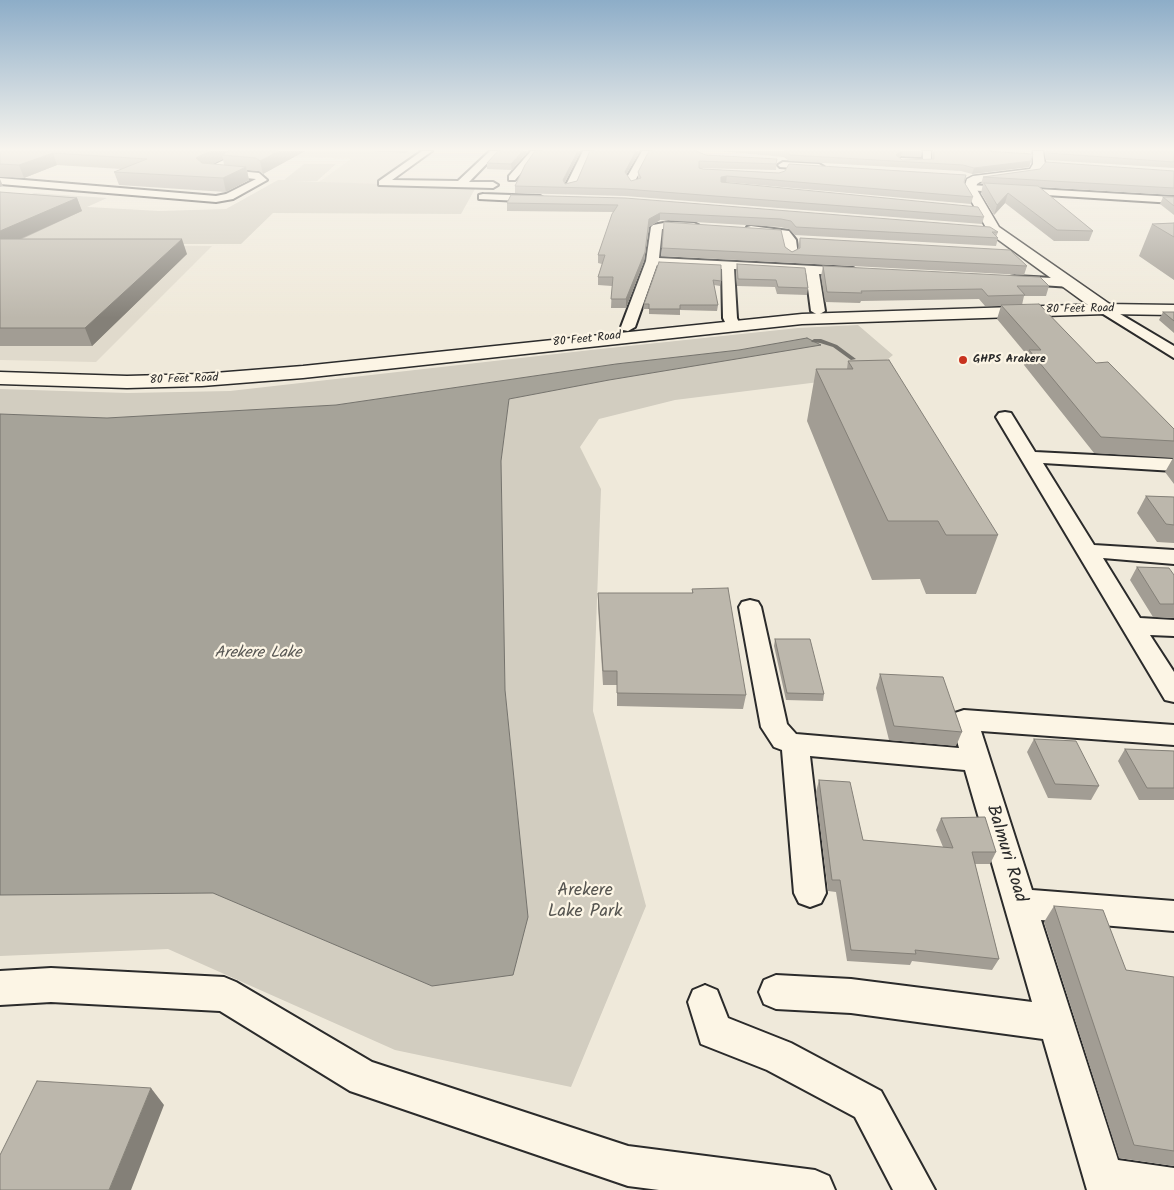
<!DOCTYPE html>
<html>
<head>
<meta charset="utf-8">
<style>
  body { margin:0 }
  canvas { display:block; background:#efe9da }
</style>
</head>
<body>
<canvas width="1174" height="1190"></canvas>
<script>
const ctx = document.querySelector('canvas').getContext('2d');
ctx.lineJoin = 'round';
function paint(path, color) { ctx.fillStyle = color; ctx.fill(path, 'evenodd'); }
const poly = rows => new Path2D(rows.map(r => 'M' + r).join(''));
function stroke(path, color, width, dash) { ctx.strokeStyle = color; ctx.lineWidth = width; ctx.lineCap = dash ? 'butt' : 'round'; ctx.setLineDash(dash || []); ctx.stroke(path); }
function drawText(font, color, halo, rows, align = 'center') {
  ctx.font = font + ' Kalam,sans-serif'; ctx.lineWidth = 4.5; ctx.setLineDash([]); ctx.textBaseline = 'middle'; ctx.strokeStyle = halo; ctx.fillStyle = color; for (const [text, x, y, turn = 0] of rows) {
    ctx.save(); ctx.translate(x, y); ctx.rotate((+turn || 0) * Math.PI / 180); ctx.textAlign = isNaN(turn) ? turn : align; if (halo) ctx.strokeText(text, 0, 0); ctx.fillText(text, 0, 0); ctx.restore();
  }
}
paint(poly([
  [303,151,423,151,376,184,319,182,351,159,295,156],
  [0,244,212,246,96,362,0,360]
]), '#e0dacc');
paint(poly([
  [304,164,336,164,317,181,294,181,476,187,461,214,273,213,241,244,0,244,0,202,159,211,226,209,278,180,284,180],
  [34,193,107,198,87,207,13,201],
  [858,325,893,355,867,376,675,400,599,419,580,447,601,489,593,711,646,906,571,1087,395,1050,168,949,0,956,0,895,213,893,432,986,528,917,505,690,501,461,509,399,609,380,820,344,807,338,739,350,616,364,336,405,206,414,107,418,0,414,0,389,128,393,230,391,591,350,798,328]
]), '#d2cdc0');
const water = poly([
  [807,338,821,345,609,380,509,399,501,461,505,690,528,917,513,975,432,986,213,893,0,895,0,414,107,418,336,405,616,364,739,350,807,338]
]);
paint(water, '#a6a399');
stroke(water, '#75736d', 1);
paint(poly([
  [814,339,821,339,837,345,856,359,851,360,833,347,820,343,812,342,811,341,814,339]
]), '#75736d');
const minor = poly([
  [422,151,432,151,392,180,458,181,490,151,499,151,469,182,493,182,498,185,493,188,379,185,379,181,422,151],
  [531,151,540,151,515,180,509,180,509,176,531,151],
  [583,151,592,151,575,187,566,189,565,187,583,151],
  [642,151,651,151,636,179,639,184,631,186,626,179,642,151],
  [923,151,931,151,931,164,901,164,896,161,901,158,923,159,923,151],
  [230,157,235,160,233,162,218,169,259,173,267,180,233,199,216,202,0,184,0,178,216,196,226,194,256,179,206,174,201,171,230,157],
  [783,162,819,164,824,167,819,170,780,167,778,165,783,162],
  [970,185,1174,197,1174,203,966,190,966,186,970,185],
  [483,194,540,196,545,199,540,202,479,199,479,195,483,194],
  [669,222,694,223,700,226,694,229,662,229,659,258,853,268,859,272,853,276,819,274,825,311,818,315,811,311,806,273,734,269,737,318,740,325,733,329,728,328,723,318,722,269,657,265,635,327,628,331,623,330,621,327,646,261,651,227,653,225,669,222],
  [751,226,789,231,796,240,798,255,792,259,788,258,781,236,747,231,747,227,751,226],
  [1015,276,1071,279,1077,283,1071,287,1010,283,1009,280,1010,277,1015,276],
  [1105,305,1174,346,1174,358,1100,312,1098,309,1100,306,1105,305],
  [1005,412,1011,413,1035,452,1174,459,1174,471,1043,463,1094,545,1174,550,1174,564,1103,558,1140,618,1174,620,1174,636,1150,635,1174,672,1174,702,1165,700,996,417,999,413,1005,412],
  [750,600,758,602,761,607,787,724,796,734,959,748,951,720,955,713,964,710,1174,725,1174,745,981,731,1032,890,1174,901,1174,931,1041,920,1118,1160,1174,1168,1174,1190,1087,1190,1043,1039,851,1013,776,1009,764,1004,759,992,764,980,776,975,851,979,1032,1002,965,770,810,756,826,893,821,903,810,907,799,903,794,893,782,750,774,747,761,727,739,607,742,602,750,600],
  [51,968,224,977,236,982,372,1062,628,1146,815,1170,829,1176,835,1190,659,1190,628,1186,350,1091,220,1011,51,1002,0,1005,0,971,51,968],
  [705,985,717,990,728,1018,791,1043,881,1091,935,1190,893,1190,855,1117,767,1070,701,1044,688,1002,693,990,705,985]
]);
const tertiary = poly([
  [1033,151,1043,151,1045,164,1038,174,980,182,977,184,976,188,999,227,1111,305,1113,309,1111,313,1099,313,989,233,964,188,967,179,973,176,1030,169,1033,164,1033,151]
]);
const secondary = poly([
  [1105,304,1174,305,1174,315,1105,314,802,324,303,378,202,386,127,388,0,384,0,372,127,376,202,374,303,366,802,314,1105,304]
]);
stroke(minor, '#2b2b2b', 4);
stroke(tertiary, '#2b2b2b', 3);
stroke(secondary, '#2b2b2b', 3);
paint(minor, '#fcf5e5');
paint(tertiary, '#fcf5e5');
paint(secondary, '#fcf5e5');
paint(poly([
  [0,151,305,151,263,174,259,171,247,170,249,180,226,192,119,185,114,172,121,169,57,165,24,178,0,177],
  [223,159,224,165,213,164],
  [372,151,409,151,406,153],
  [528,151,512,170,487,169,487,163],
  [590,151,640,151,626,175,631,181,638,179,638,172,706,155,777,159,776,170,699,168,703,169,964,182,973,197,971,204,726,182,724,183,984,217,982,224,625,196,515,193,515,186,565,183,565,184,577,181],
  [718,151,922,151,921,157,901,156,899,158,902,160,932,159,932,151,985,151,1033,154,1029,167,972,174,961,171,789,161,784,157],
  [1044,151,1174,151,1174,168,1046,160],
  [1174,171,1174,195,1039,187,1093,231,1089,241,1054,241,1005,203,994,215,981,193,983,184,981,184,983,177],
  [0,192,77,198,82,211,22,239,187,254,92,346,0,346],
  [511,195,998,232,996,237,998,238,996,246,795,235,789,229,780,227,660,220,649,227,644,261,626,308,611,308,612,286,598,285,598,277,602,264,598,263,598,255,613,212,507,211,507,203],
  [1163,197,1174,197,1174,215,1160,204],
  [1174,223,1174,280,1139,256,1152,224],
  [800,238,1027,266,1024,275,661,256,662,248,785,247,792,252,798,249],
  [659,262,721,281,720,286,714,285,718,305,717,311,680,310,680,315,649,314,649,309,643,309,644,304],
  [737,264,808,288,807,295,777,294,775,287,737,286,736,271],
  [823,266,1049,286,1046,296,1024,296,1022,305,1096,363,1174,429,1174,484,1165,472,1173,458,1094,453,1024,365,1027,355,997,319,1001,306,985,306,979,299,861,301,860,303,825,302,821,276],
  [1163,312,1174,312,1174,333,1159,320],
  [848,361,998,535,976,594,926,594,920,579,872,580,807,421,816,369,847,369],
  [1146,496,1174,497,1174,543,1157,542,1137,513],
  [1137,567,1174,575,1174,618,1153,617,1130,580],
  [692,589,746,695,743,709,617,706,617,685,603,685,598,607,598,593,692,593],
  [775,639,824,694,823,701,786,700,774,646],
  [880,674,962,732,956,746,889,740,876,688],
  [1034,739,1099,786,1091,800,1048,798,1027,752],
  [1125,749,1174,751,1174,800,1139,800,1118,761],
  [819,780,863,840,943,847,936,830,941,818,996,852,990,864,975,864,999,959,992,970,912,961,910,965,847,961,836,892,828,891,816,792],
  [1054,906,1126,970,1174,977,1174,1166,1119,1158,1044,922]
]), '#a29d94');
paint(poly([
  [210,151,230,151,222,155,223,159,199,170,196,158],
  [279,151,305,151,263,174,260,161],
  [523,151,528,151,512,170,511,164],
  [578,151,581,151,563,186,563,180],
  [636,151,640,151,624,178,625,172],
  [901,151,902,151,901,156,894,162,896,155],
  [53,153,57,165,24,178,19,165],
  [1031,161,1029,167,972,174,974,168],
  [246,167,249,180,226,192,223,178],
  [727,176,726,182,721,184,721,177],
  [0,179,3,186,0,187],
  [1008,193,1005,203,994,215,997,205],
  [77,198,82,211,0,248,0,231],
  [660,213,660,220,649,227,644,261,626,308,626,299,649,219],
  [182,239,187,254,92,346,85,328],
  [151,1088,164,1105,131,1190,109,1190]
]), '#848078');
const building = poly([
  [0,151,210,151,196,158,202,163,246,167,223,178,114,172,147,159,53,153,19,165,0,164,0,151],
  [229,151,279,151,260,161,256,158,222,155,229,151],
  [498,151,523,151,511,164,487,163,498,151],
  [535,151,578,151,563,180,565,184,577,181,590,151,636,151,625,172,631,181,641,178,638,172,649,151,696,151,706,155,777,159,776,164,699,161,699,168,703,169,779,173,785,171,789,164,966,175,964,182,973,197,727,176,721,177,721,182,978,207,984,217,625,189,515,186,525,165,535,151],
  [785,151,901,151,896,155,902,160,934,159,934,151,985,151,1033,154,1031,161,974,168,963,165,790,155,785,151],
  [1047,151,1174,151,1174,162,1048,153,1047,151],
  [1046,162,1174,171,1174,188,983,177,1040,169,1046,162],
  [984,183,1038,186,1093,231,1057,230,1008,193,997,205,984,183],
  [0,192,77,198,0,231,0,192],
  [511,195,625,198,990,227,998,232,992,232,998,238,796,227,791,221,781,219,660,213,649,219,645,252,626,299,611,299,613,277,598,277,605,255,598,255,612,214,618,205,507,203,511,195],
  [1163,197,1174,197,1174,206,1163,197],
  [664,222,781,230,785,247,792,252,800,248,800,238,1010,250,1027,266,662,248,664,222],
  [1174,223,1174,237,1152,224,1174,223],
  [0,239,182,239,85,328,0,328,0,239],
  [659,262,721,265,721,281,713,280,718,305,680,305,680,309,649,309,649,304,644,304,659,262],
  [737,264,805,268,808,288,778,287,776,280,738,279,737,264],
  [823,266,1040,277,1049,286,1017,286,1025,295,988,296,982,289,861,291,862,293,827,292,823,266],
  [1039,304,1096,363,1108,362,1174,429,1174,441,1101,437,1029,350,1041,350,1001,305,1039,304],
  [1163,312,1174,312,1174,321,1163,312],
  [889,360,998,535,946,535,938,521,888,521,816,369,853,369,848,361,889,360],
  [1146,496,1174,497,1174,525,1166,524,1146,496],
  [1137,567,1169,568,1174,575,1174,604,1160,604,1137,567],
  [728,588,746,695,617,693,617,671,603,671,598,593,693,593,692,589,728,588],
  [775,639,810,639,824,694,787,693,775,639],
  [880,674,943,677,962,732,894,726,880,674],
  [1034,739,1076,741,1099,786,1055,784,1034,739],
  [1125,749,1174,751,1174,788,1147,788,1125,749],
  [819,780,850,782,863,840,953,848,941,818,985,817,996,852,972,852,999,959,915,950,916,954,851,950,840,880,832,880,819,780],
  [1054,906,1103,910,1126,970,1174,977,1174,1151,1134,1145,1054,906],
  [37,1081,151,1088,109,1190,0,1190,0,1155,37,1081]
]);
paint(building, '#bcb7ac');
stroke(building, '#848078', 1);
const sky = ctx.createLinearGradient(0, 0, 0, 318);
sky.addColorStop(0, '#8dadc8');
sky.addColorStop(0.47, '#f8f5ee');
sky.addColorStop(1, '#f8f5ee00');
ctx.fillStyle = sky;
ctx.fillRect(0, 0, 1174, 318);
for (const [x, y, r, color] of [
  [963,360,5,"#c8321e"]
]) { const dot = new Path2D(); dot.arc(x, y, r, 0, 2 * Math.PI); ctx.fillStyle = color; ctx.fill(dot); stroke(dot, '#fcf5e5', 2); }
drawText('12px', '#2b2b2b', '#fcf5e5', [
  ["80 Feet Road",1080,310,-1],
  ["80 Feet Road",587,340,-6],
  ["80 Feet Road",184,380,-2]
]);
drawText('bold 12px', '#2b2b2b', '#fcf5e5', [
  ["GHPS Arakere",973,360]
], 'left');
drawText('italic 16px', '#565552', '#fcf5e5', [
  ["Arekere Lake",258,654]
]);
drawText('18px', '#2b2b2b', '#fcf5e5', [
  ["Balmuri Road",1005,854,73]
]);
drawText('18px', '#555450', '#fcf5e5', [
  ["Arekere",585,892],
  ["Lake Park",585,913]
]);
</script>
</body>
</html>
